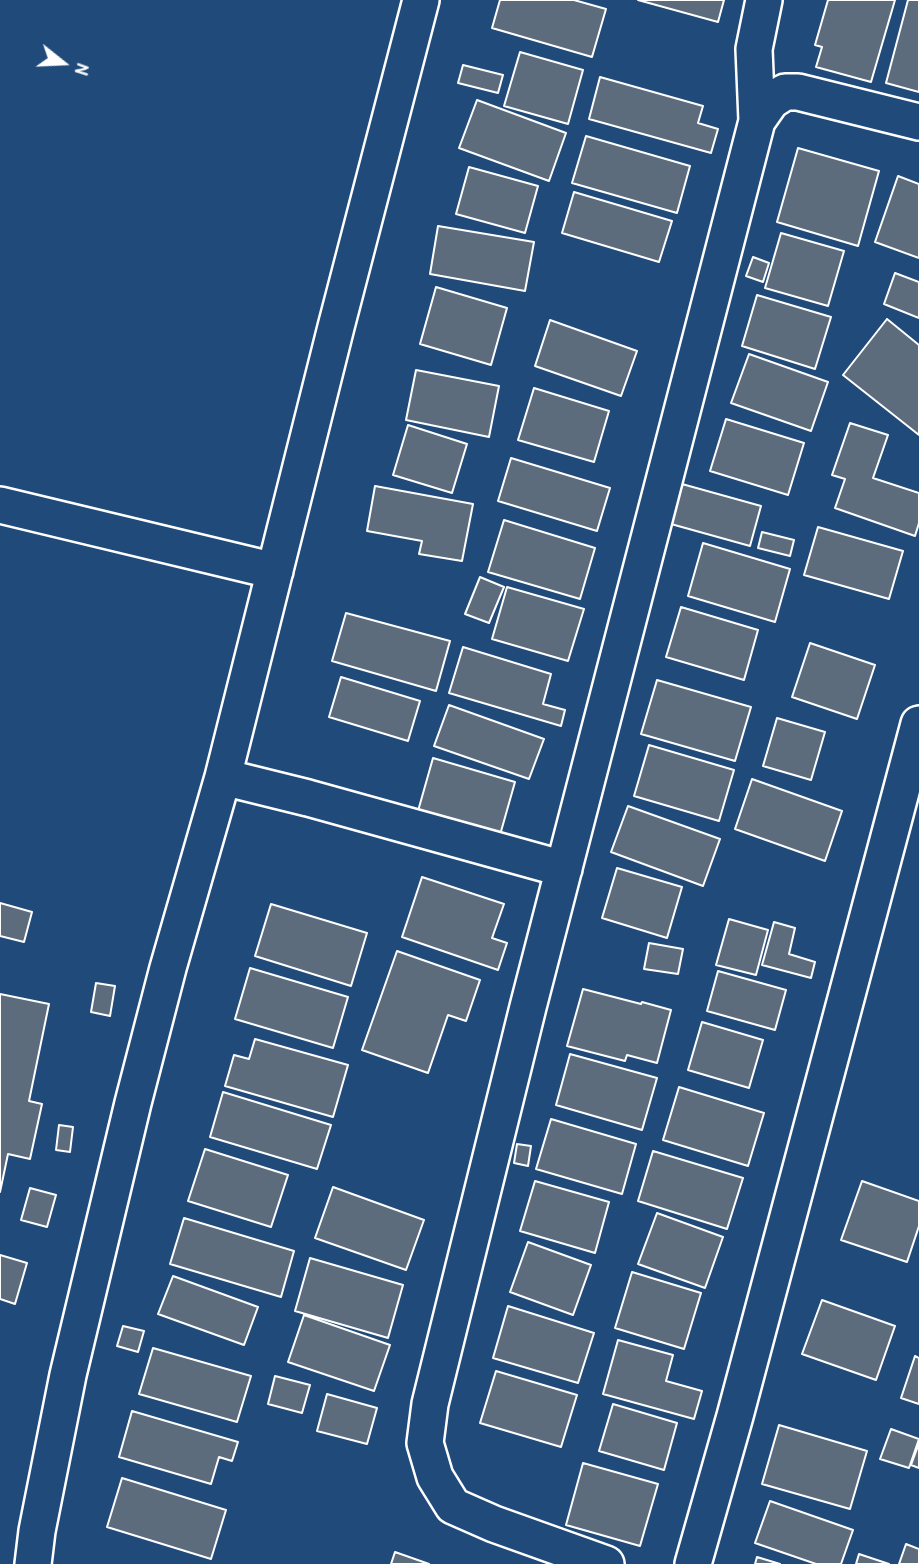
<!DOCTYPE html>
<html>
<head>
<meta charset="utf-8">
<style>
  body { margin:0 }
  #map { position:relative; width:919px; height:1564px; overflow:hidden; background:#1f4a7a; font-family:"Patrick Hand",sans-serif }
  canvas { display:block }
  .north { position:absolute; left:28px; top:28px; width:70px; height:70px; -webkit-text-stroke:5px #1f4a7a; paint-order:stroke; rotate:108deg; font-size:19px; font-weight:700; line-height:28px; text-align:center; color:#fff }
  .north::after { content:''; display:block; margin:auto; width:24px; height:32px; background:#fff; clip-path:polygon(50% 0,100% 100%,50% 72%,0 100%) }
</style>
</head>
<body>
<div id="map">
<canvas width="919" height="1564"></canvas>
<div class="north">N</div>
</div>
<script>
const ctx = document.querySelector('canvas').getContext('2d');
ctx.lineJoin = 'round';
function paint(path, color) { ctx.fillStyle = color; ctx.fill(path, 'evenodd'); }
const poly = rows => new Path2D(rows.map(r => 'M' + r).join(''));
function stroke(path, color, width, dash) { ctx.strokeStyle = color; ctx.lineWidth = width; ctx.lineCap = dash ? 'butt' : 'round'; ctx.setLineDash(dash || []); ctx.stroke(path); }
const building = poly([
  [500,0,574,0,606,9,592,57,492,28,500,0],
  [638,0,724,0,718,22,638,0],
  [828,0,895,0,871,82,816,67,822,47,815,45,828,0],
  [908,0,919,0,919,92,886,83,908,0],
  [520,52,583,70,568,124,504,106,520,52],
  [463,65,503,75,498,93,458,83,463,65],
  [600,77,703,106,698,123,718,129,711,153,589,119,600,77],
  [477,100,566,133,549,181,459,148,477,100],
  [586,136,690,166,677,213,572,183,586,136],
  [798,148,879,171,858,246,777,222,798,148],
  [469,167,538,186,525,233,456,214,469,167],
  [898,176,919,184,919,258,875,242,898,176],
  [574,192,672,221,659,262,562,233,574,192],
  [438,226,534,242,525,291,430,274,438,226],
  [781,233,844,251,828,306,765,288,781,233],
  [753,257,769,263,763,282,746,276,753,257],
  [895,273,919,282,919,318,884,304,895,273],
  [436,287,507,308,491,365,420,344,436,287],
  [757,295,831,317,815,369,742,346,757,295],
  [887,319,919,345,919,435,843,375,887,319],
  [550,320,637,351,621,396,535,366,550,320],
  [749,354,828,382,811,431,731,403,749,354],
  [416,370,499,386,489,437,406,420,416,370],
  [534,388,609,411,594,462,518,440,534,388],
  [726,419,804,443,788,495,710,471,726,419],
  [850,423,888,435,873,478,919,493,919,523,915,536,835,508,845,479,832,475,850,423],
  [408,425,467,444,452,493,393,475,408,425],
  [511,458,610,488,597,531,498,501,511,458],
  [682,484,761,506,750,546,671,524,682,484],
  [375,486,473,504,462,561,419,554,422,541,367,531,375,486],
  [504,520,595,548,580,599,488,572,504,520],
  [818,527,903,551,889,599,804,575,818,527],
  [762,532,794,540,790,556,758,548,762,532],
  [703,543,790,569,775,622,688,596,703,543],
  [480,577,504,587,489,623,465,614,480,577],
  [507,587,584,609,568,661,492,639,507,587],
  [681,607,758,630,744,680,666,657,681,607],
  [346,613,450,641,436,691,332,661,346,613],
  [810,643,875,665,857,719,792,697,810,643],
  [463,647,551,674,543,704,565,710,561,726,449,693,463,647],
  [341,677,420,701,408,741,329,717,341,677],
  [657,680,751,707,735,761,641,734,657,680],
  [449,705,544,739,529,779,434,746,449,705],
  [777,718,825,732,811,780,763,766,777,718],
  [649,745,734,770,719,821,634,796,649,745],
  [433,758,515,782,500,835,418,811,433,758],
  [752,779,842,811,825,861,735,829,752,779],
  [628,806,720,839,703,886,611,852,628,806],
  [617,868,682,887,667,938,602,918,617,868],
  [422,877,504,904,492,938,507,943,498,970,402,937,422,877],
  [0,903,32,912,24,942,0,936,0,903],
  [271,904,367,933,351,986,255,956,271,904],
  [729,919,768,930,756,975,716,965,729,919],
  [774,922,795,928,789,954,815,962,811,978,762,965,774,922],
  [649,943,683,949,678,974,644,969,649,943],
  [397,951,480,980,466,1021,448,1015,428,1073,362,1050,397,951],
  [250,968,348,997,333,1048,235,1019,250,968],
  [718,971,786,990,775,1030,707,1011,718,971],
  [96,983,115,986,110,1016,91,1012,96,983],
  [583,989,641,1004,642,1002,671,1010,657,1063,627,1055,625,1061,567,1046,583,989],
  [0,994,49,1004,29,1101,42,1104,30,1159,8,1154,0,1192,0,994],
  [702,1022,763,1040,749,1088,688,1070,702,1022],
  [255,1039,348,1065,333,1117,225,1086,234,1055,249,1059,255,1039],
  [570,1054,657,1078,642,1130,556,1105,570,1054],
  [679,1087,764,1113,748,1166,663,1140,679,1087],
  [223,1092,331,1125,317,1169,210,1137,223,1092],
  [551,1119,636,1144,622,1194,536,1169,551,1119],
  [59,1125,73,1127,70,1152,56,1150,59,1125],
  [517,1144,531,1146,528,1166,514,1163,517,1144],
  [205,1149,288,1175,271,1227,188,1201,205,1149],
  [653,1151,743,1178,727,1229,638,1201,653,1151],
  [535,1181,609,1202,595,1253,520,1231,535,1181],
  [862,1181,919,1201,919,1226,907,1262,841,1240,862,1181],
  [333,1187,424,1220,406,1270,315,1238,333,1187],
  [30,1188,56,1195,47,1227,21,1220,30,1188],
  [657,1213,723,1237,705,1288,638,1264,657,1213],
  [184,1218,294,1251,281,1297,170,1264,184,1218],
  [528,1242,591,1265,573,1315,510,1292,528,1242],
  [0,1255,27,1263,15,1304,0,1299,0,1255],
  [310,1258,403,1285,388,1338,295,1311,310,1258],
  [632,1272,701,1293,684,1349,615,1328,632,1272],
  [173,1276,258,1307,244,1345,158,1314,173,1276],
  [822,1300,895,1326,876,1380,802,1354,822,1300],
  [508,1306,594,1333,578,1383,493,1358,508,1306],
  [304,1315,390,1345,374,1391,288,1362,304,1315],
  [123,1326,144,1331,138,1352,117,1346,123,1326],
  [618,1340,673,1355,666,1381,702,1391,694,1419,603,1394,618,1340],
  [153,1348,251,1376,237,1422,139,1394,153,1348],
  [915,1356,919,1358,919,1404,901,1398,915,1356],
  [496,1371,577,1395,561,1447,480,1423,496,1371],
  [275,1376,310,1385,302,1413,268,1404,275,1376],
  [327,1394,377,1408,367,1444,317,1431,327,1394],
  [613,1404,677,1423,664,1470,599,1451,613,1404],
  [132,1411,238,1442,232,1461,219,1457,211,1484,119,1457,132,1411],
  [779,1425,867,1451,850,1509,762,1484,779,1425],
  [891,1429,919,1439,909,1468,880,1459,891,1429],
  [919,1443,919,1468,911,1465,919,1443],
  [583,1463,658,1484,640,1546,566,1525,583,1463],
  [122,1478,226,1510,211,1559,107,1527,122,1478],
  [770,1501,853,1530,841,1564,816,1564,755,1543,770,1501],
  [906,1544,919,1549,919,1564,899,1564,906,1544],
  [395,1552,429,1564,391,1564,395,1552],
  [859,1554,889,1564,856,1564,859,1554],
  [757,1557,780,1564,755,1564,757,1557]
]);
paint(building, '#5c6c7c');
stroke(building, '#fff', 2);
const minor = poly([
  [757,121,754,49,764,0],
  [0,505,275,571],
  [223,777,336,327,421,0],
  [33,1564,37,1531,68,1375,133,1103,168,968,223,777,308,798,564,869],
  [606,1564,494,1524,453,1506,435,1477,425,1443,430,1404,528,1007,757,121,771,101,785,92,798,92,919,122],
  [693,1564,735,1416,919,724]
]);
stroke(minor, '#fff', 40);
stroke(minor, '#1f4a7a', 35);
</script>
</body>
</html>
